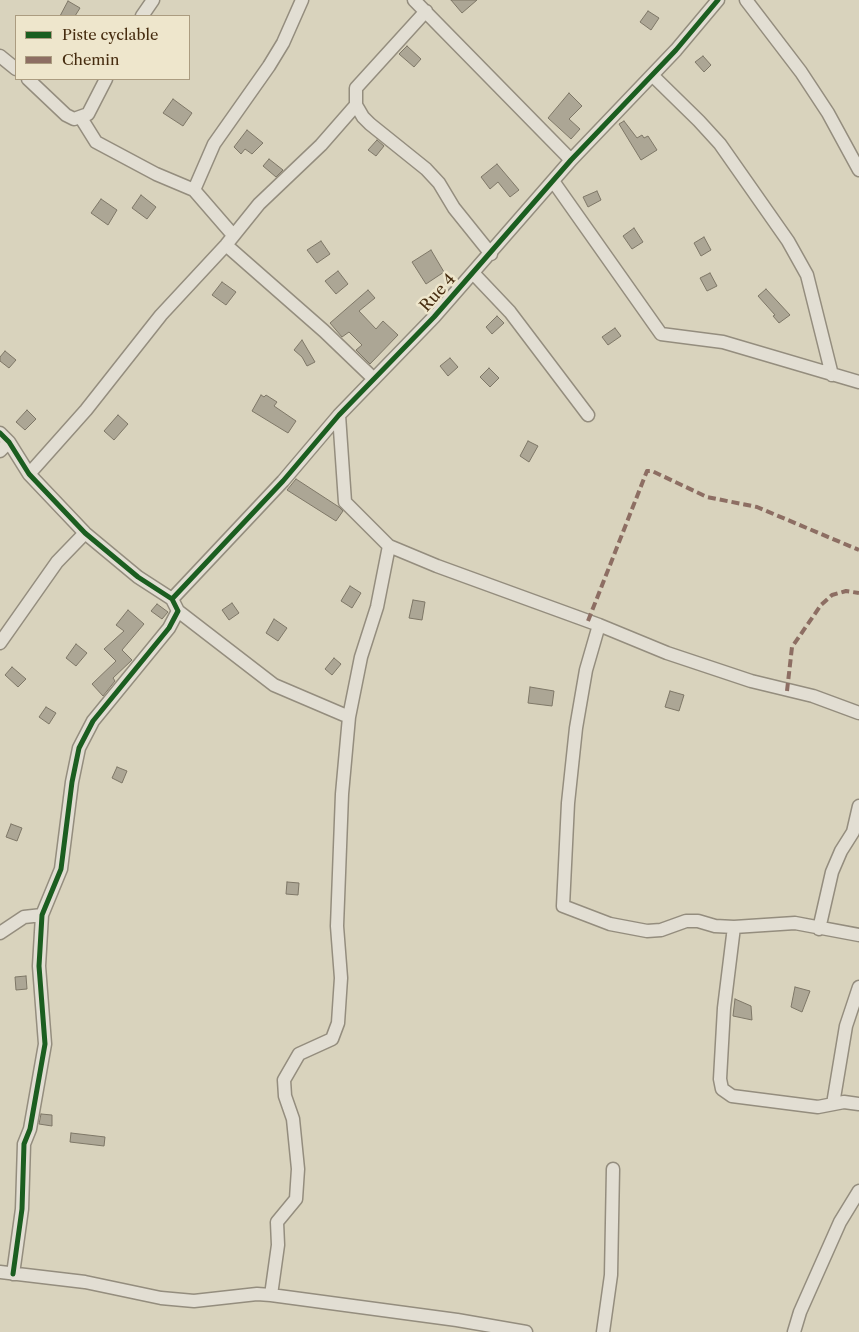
<!DOCTYPE html>
<html>
<head>
<meta charset="utf-8">
<style>
  body { margin:0 }
  #map { position:relative; width:859px; height:1332px; overflow:hidden; background:#d9d3bd; font-family:"Libre Caslon Text",serif }
  canvas { display:block }
  .legend { position:absolute; left:15px; top:15px; width:175px; height:65px; box-sizing:border-box; background:#eee6cc; border:1px solid #ab9c80; margin:0; padding:6px 9px; list-style:none; font-size:15px; color:#462c0f }
  .legend li { display:flex; align-items:center; gap:10px; height:25px }
  .legend b { width:25px; border:1px solid #ab9c80 }
</style>
</head>
<body>
<div id="map">
<canvas width="859" height="1332"></canvas>
<ul class="legend">
<li><b style="height:6px;background:#1b5e20"></b>Piste cyclable</li>
<li><b style="height:6px;background:#8d6e63"></b>Chemin</li>
</ul>
</div>
<script>
const ctx = document.querySelector('canvas').getContext('2d');
ctx.lineJoin = 'round';
function paint(path, color) { ctx.fillStyle = color; ctx.fill(path, 'evenodd'); }
const poly = rows => new Path2D(rows.map(r => 'M' + r).join(''));
function stroke(path, color, width, dash) { ctx.strokeStyle = color; ctx.lineWidth = width; ctx.lineCap = dash ? 'butt' : 'round'; ctx.setLineDash(dash || []); ctx.stroke(path); }
function drawText(font, color, halo, rows, align = 'center') {
  ctx.font = font + ' "Libre Caslon Text",serif'; ctx.lineWidth = 5; ctx.setLineDash([]); ctx.textBaseline = 'middle'; ctx.strokeStyle = halo; ctx.fillStyle = color; for (const [text, x, y, turn = 0] of rows) {
    ctx.save(); ctx.translate(x, y); ctx.rotate((+turn || 0) * Math.PI / 180); ctx.textAlign = isNaN(turn) ? turn : align; if (halo) ctx.strokeText(text, 0, 0); ctx.fillText(text, 0, 0); ctx.restore();
  }
}
const building = poly([
  [451,0,477,0,462,13,451,0],
  [68,1,80,8,75,16,60,16,68,1],
  [648,11,659,18,651,30,640,22,648,11],
  [407,46,421,59,414,67,399,54,407,46],
  [703,56,711,65,704,72,695,62,703,56],
  [569,93,582,106,569,119,580,129,571,139,548,118,569,93],
  [173,99,192,113,183,126,163,113,173,99],
  [624,121,637,138,642,135,644,138,648,136,657,150,641,160,619,124,624,121],
  [247,130,263,143,252,154,245,149,241,154,234,147,247,130],
  [377,140,384,146,376,156,368,150,377,140],
  [269,159,283,170,276,177,263,166,269,159],
  [497,164,519,190,510,197,498,182,490,189,481,177,497,164],
  [597,191,601,200,588,207,583,197,597,191],
  [141,195,156,207,147,219,132,208,141,195],
  [101,199,117,210,108,225,91,213,101,199],
  [634,228,643,242,632,249,623,236,634,228],
  [704,237,711,250,701,256,694,243,704,237],
  [321,241,330,254,317,263,307,250,321,241],
  [431,250,444,272,426,284,412,262,431,250],
  [338,271,348,284,336,294,325,281,338,271],
  [710,273,717,286,707,291,700,278,710,273],
  [222,282,236,292,226,305,212,295,222,282],
  [766,289,790,315,779,323,773,316,775,315,758,296,766,289],
  [368,290,375,298,359,311,376,329,383,321,398,335,370,364,356,350,362,345,349,332,342,337,330,323,368,290],
  [497,316,504,323,492,334,486,327,497,316],
  [615,328,621,336,608,345,602,337,615,328],
  [302,340,315,362,307,366,302,357,294,350,302,340],
  [5,351,16,360,9,368,0,361,0,357,5,351],
  [450,358,458,367,448,376,440,366,450,358],
  [489,368,499,378,490,387,480,377,489,368],
  [261,395,264,397,266,395,277,402,274,406,296,421,288,433,252,411,261,395],
  [27,410,36,419,25,430,16,422,27,410],
  [118,415,128,424,114,440,104,431,118,415],
  [528,441,538,446,529,462,520,456,528,441],
  [296,479,339,507,343,511,336,521,287,490,296,479],
  [350,586,361,593,352,608,341,601,350,586],
  [413,600,425,602,422,620,409,618,413,600],
  [232,603,239,613,229,620,222,610,232,603],
  [157,604,168,612,162,619,151,611,157,604],
  [128,610,144,624,122,650,132,660,113,678,115,681,103,696,92,684,116,661,104,649,124,631,116,625,128,610],
  [274,619,287,628,278,641,266,633,274,619],
  [76,644,87,653,76,666,66,658,76,644],
  [334,658,341,664,332,675,325,669,334,658],
  [12,667,26,679,18,687,5,675,12,667],
  [530,687,554,691,552,706,528,703,530,687],
  [670,691,684,695,679,711,665,707,670,691],
  [46,707,56,713,49,724,39,717,46,707],
  [117,767,127,771,122,783,112,778,117,767],
  [11,824,22,828,17,841,6,837,11,824],
  [287,882,299,883,298,895,286,894,287,882],
  [26,976,27,989,16,990,15,977,26,976],
  [795,987,810,991,802,1012,791,1007,795,987],
  [735,999,751,1006,752,1020,733,1016,735,999],
  [41,1114,52,1115,52,1126,39,1124,41,1114],
  [71,1133,105,1137,104,1146,70,1142,71,1133]
]);
paint(building, '#aca695');
stroke(building, '#7e7767', 1);
const minor = poly([
  [414,0,571,160],
  [746,0,801,72,828,113,859,170],
  [426,11,356,88,356,105,363,117,370,124,426,169,439,183,454,208,491,254],
  [142,16,153,0],
  [0,56,16,69],
  [652,75,699,121,720,144,788,241,807,275,832,375],
  [28,79,66,115,74,119,88,114,106,79],
  [81,118,96,142,156,174,194,190,233,235],
  [553,181,661,334,723,342,859,382],
  [194,190,214,144,269,66,283,43,302,0],
  [226,245,324,331,374,379],
  [473,273,510,312,588,415],
  [339,415,345,502,389,546,437,566,599,625,667,653,751,681,813,696,859,713],
  [0,433,9,442,29,474,85,533,138,577,172,599,178,611,169,628,93,721,79,748,72,782,61,869,42,915,39,966,45,1044,30,1129,24,1144,22,1209,13,1274],
  [0,451,9,442],
  [29,474,86,410,161,315,226,245,259,204,321,145,356,105],
  [172,599,283,481,339,415,434,317,571,160,676,50,718,0],
  [178,611,274,685,349,717],
  [599,625,586,670,576,728,568,803,563,906,610,924,647,931,661,930,686,921,698,921,715,926,734,927,795,923,859,935],
  [0,643,57,562,85,533],
  [734,927,724,1008,720,1079,722,1089,732,1096,818,1107,844,1102,859,1104],
  [819,929,832,872,841,851,853,832,859,806],
  [0,933,24,917,42,915],
  [833,1104,846,1026,859,987],
  [0,1272,85,1282,161,1298,194,1301,257,1294,271,1295,457,1320,526,1332],
  [271,1295,278,1245,277,1222,296,1199,298,1169,293,1119,285,1096,284,1080,299,1054,332,1039,338,1023,341,978,337,926,342,794,349,717,361,657,377,607,389,546],
  [603,1332,611,1275,613,1169],
  [794,1332,800,1312,840,1222,859,1191]
]);
stroke(minor, '#948d7e', 15);
stroke(minor, '#e2ded3', 12);
stroke(poly([
  [588,621,647,471,652,471,707,497,757,507,859,550],
  [787,691,792,647,821,605,832,595,846,591,859,593]
]), '#8d6e63', 4, [8, 4]);
stroke(poly([
  [0,433,9,442,29,474,85,533,138,577,172,599,178,611,169,628,93,721,79,748,72,782,61,869,42,915,39,966,45,1044,30,1129,24,1144,22,1209,13,1274],
  [172,599,283,481,339,415,434,317,571,160,676,50,718,0]
]), '#1b5e20', 5);
drawText('16px', '#462c0f', '#eee6cc', [
  ["Rue 4",438,293,-48]
]);
</script>
</body>
</html>
